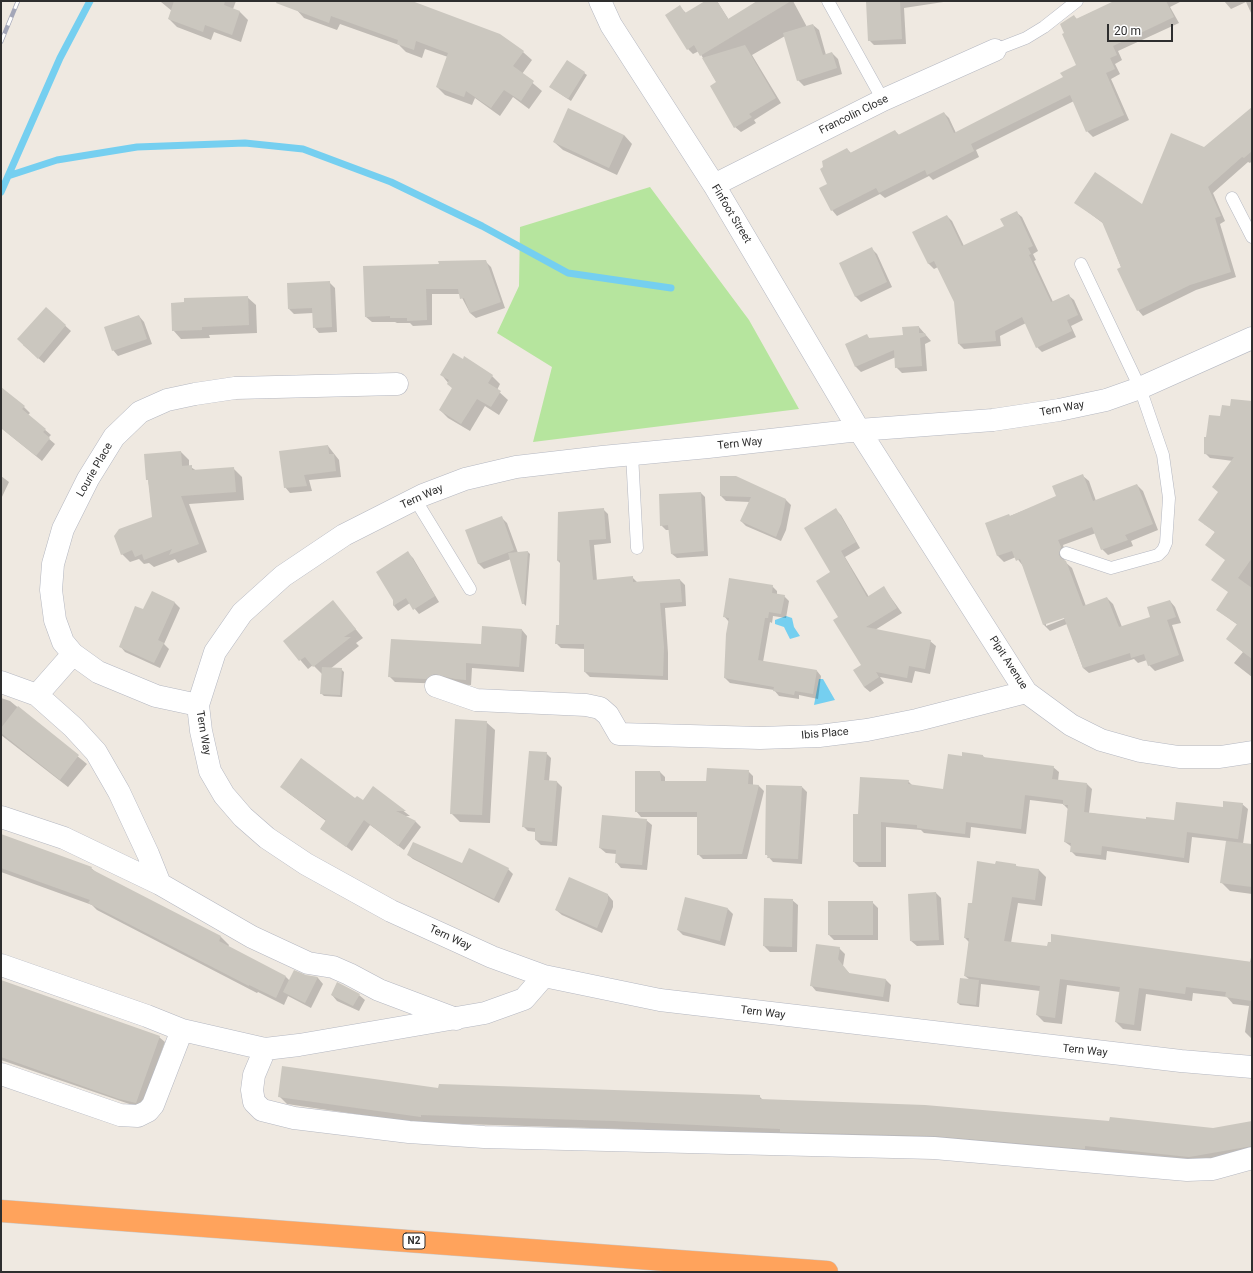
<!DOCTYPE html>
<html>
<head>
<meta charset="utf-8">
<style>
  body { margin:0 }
  #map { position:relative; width:1253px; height:1273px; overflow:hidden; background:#efe9e1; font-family:Roboto,sans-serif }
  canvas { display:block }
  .frame { position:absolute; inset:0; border:2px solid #2e2e2e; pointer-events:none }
  .scale { position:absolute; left:1107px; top:24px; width:66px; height:18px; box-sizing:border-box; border:2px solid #2e2e2e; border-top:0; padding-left:5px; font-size:12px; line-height:14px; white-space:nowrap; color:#2e2e2e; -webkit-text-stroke:3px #fff; paint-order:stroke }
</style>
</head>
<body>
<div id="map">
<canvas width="1253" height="1273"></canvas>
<div class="frame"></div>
<div class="scale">20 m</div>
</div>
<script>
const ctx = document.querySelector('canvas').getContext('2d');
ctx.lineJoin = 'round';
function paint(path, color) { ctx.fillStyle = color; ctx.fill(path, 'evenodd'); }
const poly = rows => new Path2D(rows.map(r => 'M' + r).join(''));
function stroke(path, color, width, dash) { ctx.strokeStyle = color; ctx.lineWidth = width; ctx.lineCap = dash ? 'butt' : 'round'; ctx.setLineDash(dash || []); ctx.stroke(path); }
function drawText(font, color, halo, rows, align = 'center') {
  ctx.font = font + ' Roboto,sans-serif'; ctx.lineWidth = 4; ctx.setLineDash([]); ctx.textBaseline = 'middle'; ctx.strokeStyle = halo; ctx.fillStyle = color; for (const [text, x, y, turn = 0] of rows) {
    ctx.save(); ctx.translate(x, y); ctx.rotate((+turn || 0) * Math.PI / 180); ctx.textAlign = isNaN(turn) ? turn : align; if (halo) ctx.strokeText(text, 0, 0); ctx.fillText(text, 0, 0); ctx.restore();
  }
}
paint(poly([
  [650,187,749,320,799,409,533,442,552,367,497,333,519,286,520,227]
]), '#b6e59e');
paint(poly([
  [786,616,792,618,794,627,800,636,790,639,784,627,775,624,775,620],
  [819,679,823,679,835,700,814,705]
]), '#75cff0');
paint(poly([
  [236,1,233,9,240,12,248,20,241,42,214,32,211,40,177,27,169,19,172,11,161,2],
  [299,1,409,1,523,52,532,60,522,74,542,91,529,109,513,97,500,116,475,98,472,105,445,95,437,87,448,57,425,49,422,58,406,52,399,45,340,24,337,30,304,18,296,9],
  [707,1,717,1,729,20,759,1,793,1,807,27,813,25,819,30,826,55,832,53,838,59,842,74,804,86,798,80,785,36,752,55,781,103,754,120,756,123,741,132,735,127,717,83,699,51,693,54,688,49,680,7,687,14],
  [867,1,950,1,904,8,906,44,874,45,869,40],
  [1116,1,1182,1,1170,7,1179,23,1118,51,1122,60,1115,64,1120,74,1111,79,1129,120,1093,137,1087,131,1074,101,976,150,979,157,933,180,929,176,885,198,880,194,837,216,832,210,829,184,847,149,851,153,895,131,899,135,944,113,949,118,956,133,1064,78,1078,65,1074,16,1077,19],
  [1224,1,1252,1,1252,15,1246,2,1231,9],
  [567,61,587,75,571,101,550,87],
  [1252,108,1252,161,1250,163,1248,162,1213,193,1225,221,1220,224,1236,277,1196,290,1143,316,1138,310,1104,224,1076,203,1143,206,1204,148],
  [624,135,632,144,617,175,563,150,554,142],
  [1016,212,1022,217,1038,251,1033,254,1036,260,1034,261,1053,302,1068,295,1074,300,1083,320,1071,326,1076,337,1042,352,1037,347,1026,323,1000,336,1001,346,964,349,959,344,955,302,938,267,934,269,928,263,947,216,952,221,964,246,1005,227],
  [872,249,877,254,892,287,861,302,855,296],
  [485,261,491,267,505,308,476,318,470,313,460,294,432,294,432,325,413,326,410,323,397,323,395,322,372,322,366,317,440,265],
  [329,282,335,288,337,332,319,333,314,327,313,313,294,314,289,309],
  [247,297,256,305,257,333,209,335,210,338,181,339,173,330],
  [46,308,71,331,44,363,23,345],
  [139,316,144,322,152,344,118,356,113,350],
  [919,327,931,341,925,344,927,371,902,373,896,367,896,357,861,372,856,367,846,345,867,336,870,339,904,336],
  [441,374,492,376,500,384,497,390,508,400,499,415,485,406,470,431,448,418,440,410,453,389],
  [1,388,24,407,30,413,28,415,51,435,48,438,55,444,42,461,1,428],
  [1252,404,1252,677,1234,663,1243,652,1227,639,1238,625,1217,610,1229,593,1226,560,1206,545,1215,532,1204,524,1233,461,1210,458,1205,453,1207,438,1221,417,1231,407],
  [328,446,339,460,341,477,309,480,312,491,290,493,285,487],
  [181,452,189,460,189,466,197,471,233,468,242,477,244,500,189,504,207,552,178,563,175,559,154,567,149,563,144,564,139,559,130,562,122,554,153,517,145,455],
  [1,476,9,482,1,499],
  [1083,476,1089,481,1096,501,1137,485,1143,491,1158,530,1131,541,1133,546,1108,555,1102,549,1096,533,1063,545,1066,554,1064,561,1072,568,1086,606,1107,598,1113,604,1122,627,1151,618,1170,601,1175,607,1181,623,1172,625,1184,661,1155,671,1149,665,1147,660,1138,663,1134,659,1089,673,1083,668,1067,624,1050,631,1044,625,1023,566,1016,557,1004,562,998,556,986,524,1010,516,1057,497],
  [1068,615,1069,617,1046,626,1046,623],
  [735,477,786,500,791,505,786,530,781,541,746,526,741,521,750,502,726,501,721,496],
  [701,493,705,497,708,556,677,558,672,554,670,530,666,530,661,525],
  [603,509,608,514,611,543,594,545,597,581,632,577,637,582,680,580,685,585,686,606,665,608,668,653,668,680,590,677,585,672,585,649,561,648,556,643,560,626,561,564,558,561,559,513],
  [835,509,841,515,860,548,845,557,869,597,884,588,902,613,875,630,930,641,936,646,930,674,915,671,912,683,880,677,884,683,870,692,864,687,862,666,839,617,832,573],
  [501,517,507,523,518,553,528,552,530,554,526,606,523,603,511,559,484,569,478,563],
  [408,553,413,558,439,602,419,614,410,603,398,611,394,606],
  [772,586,777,591,777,595,784,596,789,601,786,618,773,616,772,623,770,622,763,662,817,671,821,676,818,699,799,695,799,699,779,696,774,690,730,683,725,678,729,622,724,616],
  [152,593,175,603,180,608,164,644,169,649,160,668,125,652,120,646,144,611],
  [333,602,363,638,356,643,359,646,330,669,341,669,344,672,342,697,324,696,321,693,323,675,313,665,308,669,284,641],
  [522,630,527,636,524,672,472,668,471,685,395,682,389,676],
  [1,698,10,701,87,764,68,787,1,735],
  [486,722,495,730,490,823,460,822,451,813],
  [546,753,551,758,549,781,557,782,562,787,557,846,541,845,536,840,536,832,528,831,523,826],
  [983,756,985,758,1053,767,1059,772,1058,781,1087,784,1092,789,1089,813,1147,820,1175,821,1242,804,1248,809,1243,844,1252,845,1252,894,1230,891,1221,882,1227,841,1192,837,1189,863,1107,851,1106,860,1076,856,1071,851,1072,847,1065,842,1068,809,1063,804,1030,800,1026,834,971,827,970,838,924,833,921,830,886,827,886,867,859,867,854,862,859,815,908,781,913,786,944,790,963,757],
  [748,771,753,776,753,785,759,786,764,791,747,859,703,859,698,854,698,817,641,817,636,811,660,772,665,777,665,782,707,782],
  [802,787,807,792,802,864,773,862,766,854],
  [374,788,410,816,404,816,416,822,421,827,404,850,370,825,352,851,321,828,326,821,287,792,355,799,363,802],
  [646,820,652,825,647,870,621,868,616,862,616,854,606,853,600,848],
  [1,836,91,868,97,873,221,937,229,945,228,947,286,977,290,981,306,976,318,978,323,984,311,1008,288,996,284,1005,258,992,257,993,97,910,92,905,1,872],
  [408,855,462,864,508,869,513,874,499,903,413,859],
  [996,865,1015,865,1018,867,1039,870,1046,877,1042,906,1018,903,1011,943,1048,948,1250,962,1252,953,1252,1039,1245,1032,1249,1006,1233,1004,1227,997,1193,993,1192,1001,1146,994,1141,1031,1123,1029,1116,1022,1120,992,1067,985,1062,1024,1044,1022,1037,1015,1040,991,981,984,979,1007,960,1005,958,1003,970,980,965,976,969,942,965,938,972,904],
  [936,893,941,898,944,945,917,946,911,941],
  [608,895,613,901,613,907,602,933,562,915,556,910],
  [765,899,792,900,798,905,797,952,770,952,764,946],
  [872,902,878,908,878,940,834,940,829,935],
  [728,909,733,914,725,946,683,935,678,930],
  [839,948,845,954,843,966,850,974,886,980,891,985,889,1002,816,991,811,985],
  [1,981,159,1037,165,1042,141,1108,1,1060],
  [332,995,359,995,365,1000,359,1011,337,1001],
  [439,1089,759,1096,764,1101,1213,1129,1252,1122,1252,1155,1197,1165,786,1136,623,1129,429,1123,429,1125,287,1104,279,1096]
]), '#0003');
stroke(poly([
  [8,176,57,160,137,147,245,143,303,149,391,182,482,226,568,273,671,288],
  [1,192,60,58,90,1]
]), '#75cff0', 7);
paint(poly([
  [174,1,225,1,224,5,240,11,232,35,205,25,203,32,168,19],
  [277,1,412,1,500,34,524,51,513,66,534,81,521,101,504,90,491,108,466,91,464,97,436,87,448,53,416,41,414,50,397,44,398,40,331,16,329,23,276,3],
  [705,1,717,1,728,19,757,1,791,1,700,56,694,45,687,50,665,15,680,5,685,13],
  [866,1,900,1,902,39,868,41],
  [1114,1,1166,1,1174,17,1113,46,1117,55,1110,58,1115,69,1106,73,1124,115,1086,132,1070,95,971,144,974,151,927,175,925,170,879,193,876,188,831,211,819,188,827,184,820,169,823,167,822,161,847,148,850,153,895,130,898,135,944,112,954,133,1063,77,1060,73,1076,65,1062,34,1064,33,1060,24,1074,15,1076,19],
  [813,24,823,55,832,52,837,68,797,81,783,33],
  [745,45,776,98,749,114,752,117,734,128,710,86,716,82,702,58],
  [567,60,585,72,568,99,549,87],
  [1252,107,1252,151,1244,158,1242,157,1208,187,1221,216,1215,218,1231,272,1190,285,1137,311,1117,269,1121,267,1102,222,1074,203,1095,172,1142,204,1171,133,1204,147],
  [568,108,624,135,609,168,553,142],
  [1017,211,1033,246,1028,248,1031,254,1029,255,1051,302,1069,294,1078,315,1067,320,1072,331,1036,348,1022,317,995,331,996,341,958,344,954,302,934,261,928,264,912,232,947,215,962,246,1004,226,1000,219],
  [872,247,887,282,855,297,839,263],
  [486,260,501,302,470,313,464,298,460,299,458,289,426,289,427,320,407,321,407,318,390,318,390,316,365,317,363,266,439,264,438,261],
  [330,281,332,327,313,328,312,308,288,309,287,283],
  [248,296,249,325,202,327,202,330,172,331,171,303,184,302,184,298],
  [46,307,66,325,38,359,17,339],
  [139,315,147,339,112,351,104,327],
  [919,326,919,333,925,333,926,336,920,338,922,366,895,368,894,350,855,367,845,344,867,334,869,338,903,335,902,327],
  [453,353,463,359,464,356,493,375,488,383,501,391,491,407,477,399,461,424,439,410,452,388,447,384,449,380,440,375],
  [1,387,25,406,22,409,46,429,43,432,50,438,36,456,1,428],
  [1231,399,1252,401,1252,558,1238,578,1252,588,1252,659,1226,639,1237,624,1216,610,1228,592,1211,580,1225,560,1205,545,1215,532,1198,520,1218,492,1212,487,1234,457,1204,454,1204,437,1206,437,1209,415,1220,416,1222,405,1230,406],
  [328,445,329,454,334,454,336,471,304,475,307,486,284,488,279,451],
  [181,451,182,466,192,465,192,470,234,467,236,492,181,496,199,544,169,555,172,549,144,560,142,554,135,557,132,550,121,555,114,536,119,529,152,517,148,480,146,480,144,454],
  [1083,474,1093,501,1137,484,1153,524,1125,535,1128,540,1101,550,1092,527,1058,540,1061,547,1059,555,1061,558,1066,561,1083,606,1107,597,1119,627,1150,617,1147,607,1170,600,1176,617,1167,620,1179,655,1148,666,1144,654,1131,658,1130,653,1083,668,1064,618,1043,625,1020,559,1016,561,1012,551,997,556,985,523,1009,514,1010,516,1056,496,1052,486],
  [720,476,736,476,786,499,781,524,776,537,740,521,751,497,720,496],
  [701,492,704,551,671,554,668,525,660,526,659,494],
  [604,508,606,539,589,540,593,580,633,576,633,582,680,579,682,602,660,603,664,647,663,676,584,672,584,644,555,644,556,625,559,625,560,560,557,561,558,512],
  [836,508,856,542,841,551,867,597,884,586,897,608,866,627,931,640,925,669,909,666,907,678,876,672,879,677,864,687,853,670,861,665,833,620,838,617,816,581,830,572,804,528],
  [502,516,514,550,478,564,465,530],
  [408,551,435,596,413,610,406,598,393,606,393,600,376,572],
  [528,551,524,604,522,604,508,553],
  [729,578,773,585,772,593,785,595,781,614,769,612,768,618,765,618,758,660,817,670,813,694,795,691,794,695,773,691,774,687,724,678,726,634,729,618,723,617],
  [152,591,175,602,158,640,164,643,154,663,119,647,135,606,143,609],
  [333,600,356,629,344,637,351,637,313,667,305,657,299,661,283,641],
  [482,626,522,629,519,667,466,663,466,680,455,679,434,674,426,679,388,677,391,639,481,644],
  [322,667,342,668,340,695,320,694],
  [18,706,79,755,60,780,1,733,1,728],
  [455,719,487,721,482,815,450,814],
  [529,751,547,752,544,780,557,781,552,842,535,840,535,828,522,827],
  [962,752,983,755,983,757,1054,766,1052,779,1087,783,1084,812,1146,819,1146,817,1174,820,1176,802,1223,807,1223,801,1243,803,1238,839,1187,832,1184,858,1102,846,1101,855,1070,852,1071,843,1064,842,1068,805,1063,805,1063,800,1025,795,1021,829,966,822,965,834,917,828,917,825,881,822,881,862,853,862,853,814,858,814,860,777,909,780,908,784,943,789,948,754,962,756],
  [301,758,355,798,357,796,363,800,373,786,406,811,396,811,416,821,398,846,364,820,346,847,320,829,326,820,280,787],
  [707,768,749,770,748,784,759,785,742,854,697,855,697,812,635,812,635,771,660,771,661,781,706,781],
  [766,785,802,786,798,859,767,858,768,855,765,855],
  [602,815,647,819,642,865,615,863,616,850,599,848],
  [1,834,92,867,91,869,221,936,219,941,286,976,276,998,249,985,249,986,88,903,90,900,1,868],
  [1226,841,1252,844,1252,887,1220,883],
  [413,842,462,863,469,848,509,868,494,899,407,855],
  [977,861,995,864,996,861,1016,864,1016,866,1039,869,1035,900,1012,897,1004,941,1047,946,1048,942,1051,942,1051,934,1252,962,1252,1001,1225,997,1226,992,1186,987,1185,994,1139,988,1134,1025,1115,1022,1120,987,1060,979,1055,1018,1036,1015,1040,986,964,976,969,938,964,938,968,903,972,903],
  [569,877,608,894,608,901,597,928,555,910],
  [936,892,939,940,910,941,908,894],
  [685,897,728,908,720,941,677,930],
  [764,898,793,899,792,947,763,946],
  [828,901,873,901,873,935,828,935],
  [816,944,840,947,838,959,849,973,886,979,883,997,810,986],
  [294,970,306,975,318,977,305,1003,283,992],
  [960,978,979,980,976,1005,957,1003],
  [1,980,160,1036,136,1103,119,1099,1,1057],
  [337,982,360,994,353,1006,331,995],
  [282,1066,438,1088,439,1084,760,1095,760,1099,925,1105,1109,1121,1110,1117,1213,1128,1252,1121,1252,1146,1189,1157,1085,1146,1085,1149,934,1136,780,1132,780,1129,614,1121,421,1115,421,1117,278,1097]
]), '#cbc7bf');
const service = poly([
  [828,1,883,100],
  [995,50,1026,38,1044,27,1077,1],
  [1232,198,1252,237],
  [632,454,637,548],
  [415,499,470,589],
  [1066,553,1111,568,1158,555,1163,550,1166,543,1169,498,1163,455,1140,388,1081,264]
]);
const minor = poly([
  [600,1,611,25,714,185,859,430,1026,692,1071,725,1101,740,1140,751,1179,757,1220,757,1252,752],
  [714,185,883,100,995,50],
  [1252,338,1140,388,1106,400,1059,410,993,420,859,430,708,447,602,457,516,467,465,479,423,495,344,535,283,576,242,613,215,652,198,705,201,731,210,771,224,795,243,817,267,838,306,864,391,911,492,957,544,976,660,1000,1181,1061,1252,1067],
  [73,654,37,695,73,727,96,752,119,792,148,854,160,884,252,937,308,963,333,967,349,974,379,990,456,1019],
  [1,682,37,695],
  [436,686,476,700,586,705,600,708,608,715,619,734,760,738,819,736,867,730,917,720,1026,692],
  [198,705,156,696,98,672,73,654,63,642,55,620,51,590,53,564,63,529,88,479,114,437,140,412,167,400,195,394,235,388,397,384],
  [1,817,64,838,160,884],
  [1,965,147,1016,182,1030],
  [265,1049,254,1075,252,1090,254,1102,262,1110,294,1118,409,1132,484,1137,934,1148,1187,1170,1213,1169,1252,1158],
  [1,1074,120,1115,138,1116,148,1111,153,1105,182,1030,265,1049,299,1045,485,1013,524,999,544,976]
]);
const motorway = poly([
  [1,1211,827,1272]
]);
stroke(service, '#b4b7c1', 13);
stroke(minor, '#b4b7c1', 23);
stroke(motorway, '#c9c9c9', 23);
stroke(service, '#fff', 12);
stroke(minor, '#fff', 22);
stroke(motorway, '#ffa35c', 22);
const rail = poly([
  [1,42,18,1]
]);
stroke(rail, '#a3a6b8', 4.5);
stroke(rail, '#fff', 3, [9]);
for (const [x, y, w] of [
  [414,1241,22]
]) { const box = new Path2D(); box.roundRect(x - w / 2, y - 8, w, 16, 3); ctx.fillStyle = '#fff'; ctx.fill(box); stroke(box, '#2e2e2e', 1); }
drawText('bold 10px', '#2e2e2e', null, [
  ["N2",414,1241]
]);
drawText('11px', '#2e2e2e', '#fff', [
  ["Francolin Close",854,115,-26],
  ["Finfoot Street",731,214,59],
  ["Tern Way",1062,409,-11],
  ["Tern Way",740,444,-6],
  ["Lourie Place",95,470,-60],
  ["Tern Way",422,497,-24],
  ["Pipit Avenue",1008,663,57],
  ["Tern Way",203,733,80],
  ["Ibis Place",825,734,-5],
  ["Tern Way",450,938,25],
  ["Tern Way",763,1013,7],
  ["Tern Way",1085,1051,6]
]);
</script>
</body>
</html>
